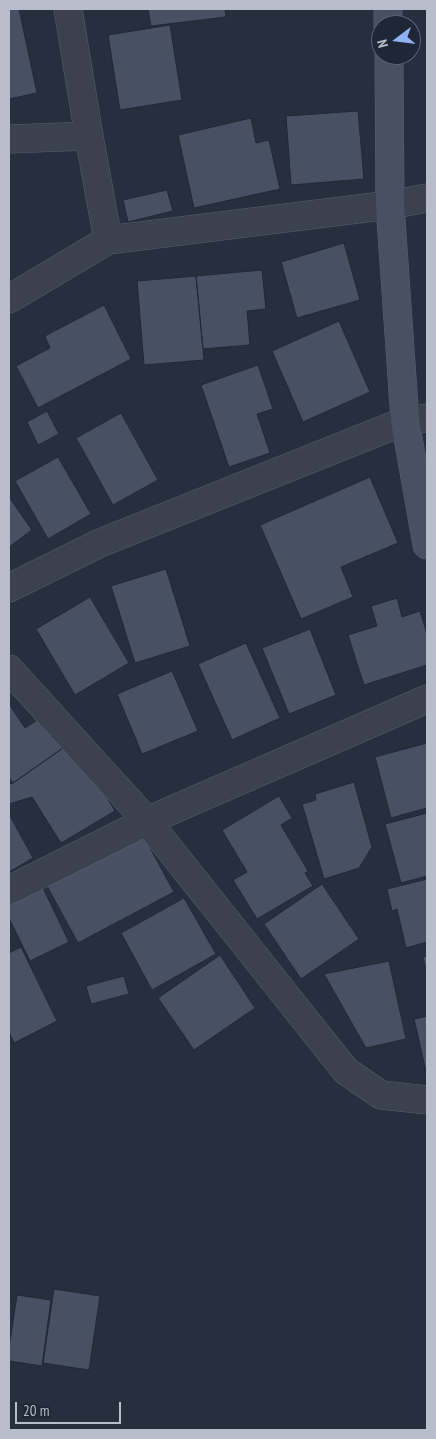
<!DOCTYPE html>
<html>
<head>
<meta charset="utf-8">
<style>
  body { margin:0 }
  #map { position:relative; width:436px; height:1439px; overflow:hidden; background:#272f3f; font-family:"PT Sans Narrow",sans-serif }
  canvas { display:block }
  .frame { position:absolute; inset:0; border:10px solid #b7bdca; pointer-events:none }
  .north { position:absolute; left:371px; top:15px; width:50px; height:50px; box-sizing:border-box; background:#1f2635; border:1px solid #5c6271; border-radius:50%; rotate:255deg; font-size:14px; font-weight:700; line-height:20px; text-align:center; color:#b7bdca }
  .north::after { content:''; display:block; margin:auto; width:18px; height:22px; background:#92b0f4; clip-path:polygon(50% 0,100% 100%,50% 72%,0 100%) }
  .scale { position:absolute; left:15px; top:1402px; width:106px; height:22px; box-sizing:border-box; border:2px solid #b7bdca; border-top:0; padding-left:6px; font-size:15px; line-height:18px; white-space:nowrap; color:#b7bdca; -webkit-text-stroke:4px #1f2635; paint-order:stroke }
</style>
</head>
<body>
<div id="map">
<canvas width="436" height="1439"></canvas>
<div class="frame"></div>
<div class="north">N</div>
<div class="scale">20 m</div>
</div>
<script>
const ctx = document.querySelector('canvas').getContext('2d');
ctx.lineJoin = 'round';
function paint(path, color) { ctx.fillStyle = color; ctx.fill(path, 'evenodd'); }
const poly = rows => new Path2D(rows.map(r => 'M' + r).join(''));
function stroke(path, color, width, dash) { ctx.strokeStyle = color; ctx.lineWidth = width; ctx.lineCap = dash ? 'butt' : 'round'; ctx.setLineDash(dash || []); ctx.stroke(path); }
const building = poly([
  [9,9,19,9,37,93,9,99,9,9],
  [148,9,225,9,226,17,151,26,148,9],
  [170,25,182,100,120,110,108,35,170,25],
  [358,111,364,179,291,185,286,116,358,111],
  [251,118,256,143,269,140,280,189,194,208,178,135,251,118],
  [167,190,173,211,128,222,123,200,167,190],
  [344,243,360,300,297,318,281,262,344,243],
  [262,270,266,309,247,311,250,345,203,349,196,276,262,270],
  [196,276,204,360,144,365,137,281,196,276],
  [104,305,131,359,38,408,16,366,50,348,45,336,104,305],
  [339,321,370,392,303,422,272,351,339,321],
  [258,365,273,409,257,414,270,453,229,467,201,385,258,365],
  [47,411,59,434,38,445,27,422,47,411],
  [121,413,158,480,113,505,76,438,121,413],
  [58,457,91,514,48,539,15,481,58,457],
  [370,477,398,543,341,567,353,597,301,619,260,525,370,477],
  [9,497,32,530,9,547,9,497],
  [166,569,190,646,135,663,111,586,166,569],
  [90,597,129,663,75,695,36,629,90,597],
  [397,598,402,617,420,611,427,634,427,665,364,685,348,635,377,626,371,606,397,598],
  [310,629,336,695,289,714,262,648,310,629],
  [246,643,280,718,232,740,198,664,246,643],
  [172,671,198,731,142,754,117,694,172,671],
  [9,704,25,728,42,717,63,748,13,783,9,777,9,704],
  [427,743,427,808,391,818,375,757,427,743],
  [75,745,115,811,61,843,32,797,9,804,9,784,13,783,63,748,75,745],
  [354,782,372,847,359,868,324,879,302,804,316,800,315,794,354,782],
  [279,796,292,818,281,825,308,871,305,873,313,886,257,919,233,880,247,872,222,830,279,796],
  [427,813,427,876,401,883,385,824,427,813],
  [9,814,33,858,9,872,9,814],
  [143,835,174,892,78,943,47,886,143,835],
  [427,879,427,942,406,948,397,909,392,911,387,889,427,879],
  [322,884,359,939,301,979,264,924,322,884],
  [43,888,69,942,30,961,9,918,9,904,43,888],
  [184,898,216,954,152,990,121,933,184,898],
  [21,947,57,1021,14,1043,9,1032,9,953,21,947],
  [220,955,255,1008,194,1050,158,998,220,955],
  [427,956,427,975,423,957,427,956],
  [389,961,406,1039,366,1048,324,974,389,961],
  [124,976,129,994,91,1004,86,986,124,976],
  [427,1016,427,1076,414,1019,427,1016],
  [54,1289,100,1296,89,1370,43,1363,54,1289],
  [17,1295,51,1300,42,1366,9,1361,9,1348,17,1295]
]);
paint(building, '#485163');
stroke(building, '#212837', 1);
const street = poly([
  [89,136,108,240,390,205,427,198],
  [9,139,89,136,68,9],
  [9,299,108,240],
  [9,588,100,543,405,421,427,418],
  [9,669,147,821,346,1071,381,1095,427,1100],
  [9,890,147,821,427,699]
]);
const secondary = poly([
  [388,9,388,25],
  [389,55,390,205,405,421,427,545]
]);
stroke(street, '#585f6d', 29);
stroke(secondary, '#585f6d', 29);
stroke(street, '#3b414f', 28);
stroke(secondary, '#495062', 28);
</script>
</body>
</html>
